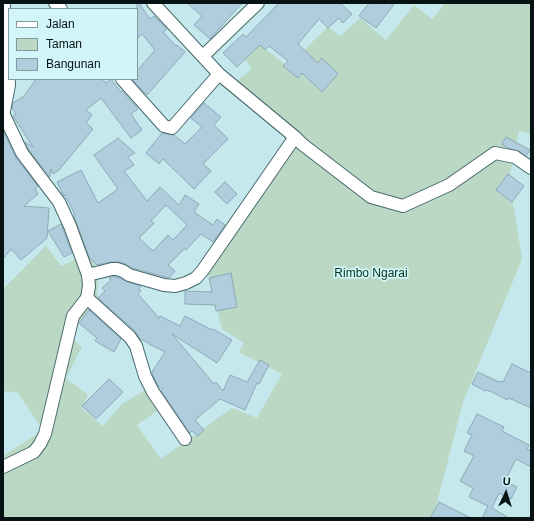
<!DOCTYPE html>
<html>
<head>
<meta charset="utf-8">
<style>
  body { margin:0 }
  #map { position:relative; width:534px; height:521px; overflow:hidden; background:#c4e8ec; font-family:Helvetica,sans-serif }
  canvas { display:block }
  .frame { position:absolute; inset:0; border:4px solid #061214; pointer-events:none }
  .legend { position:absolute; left:8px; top:8px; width:130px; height:72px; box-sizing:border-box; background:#d1f5f9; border:1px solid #809a9d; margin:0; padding:5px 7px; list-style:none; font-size:12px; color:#061214 }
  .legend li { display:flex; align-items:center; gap:8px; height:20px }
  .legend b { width:20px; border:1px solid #809a9d }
  .north { position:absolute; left:486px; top:473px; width:40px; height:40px; -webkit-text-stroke:3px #d1f5f9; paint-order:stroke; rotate:4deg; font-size:11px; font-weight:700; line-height:16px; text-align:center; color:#061214 }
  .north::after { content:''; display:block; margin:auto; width:14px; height:18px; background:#061214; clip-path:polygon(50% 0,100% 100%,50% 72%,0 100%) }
</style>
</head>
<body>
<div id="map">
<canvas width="534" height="521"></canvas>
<div class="frame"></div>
<ul class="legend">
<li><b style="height:5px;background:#fff"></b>Jalan</li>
<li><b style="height:11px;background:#bbd8c4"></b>Taman</li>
<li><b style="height:11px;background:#b0cddd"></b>Bangunan</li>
</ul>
<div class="north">U</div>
</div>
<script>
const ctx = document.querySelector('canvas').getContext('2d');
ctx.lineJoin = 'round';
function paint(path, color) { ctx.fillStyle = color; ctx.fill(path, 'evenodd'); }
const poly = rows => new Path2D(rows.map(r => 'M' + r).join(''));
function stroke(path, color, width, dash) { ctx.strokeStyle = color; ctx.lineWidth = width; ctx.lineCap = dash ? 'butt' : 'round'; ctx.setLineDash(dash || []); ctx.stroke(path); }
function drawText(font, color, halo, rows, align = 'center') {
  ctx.font = font + ' Helvetica,sans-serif'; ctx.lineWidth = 3.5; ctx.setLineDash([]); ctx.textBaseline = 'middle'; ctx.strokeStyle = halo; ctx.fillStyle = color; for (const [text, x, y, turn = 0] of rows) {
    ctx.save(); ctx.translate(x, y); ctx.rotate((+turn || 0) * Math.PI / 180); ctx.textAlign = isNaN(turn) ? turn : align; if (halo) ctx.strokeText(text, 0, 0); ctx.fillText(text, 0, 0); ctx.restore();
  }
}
paint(poly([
  [445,3,531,3,531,134,519,131,509,178,522,259,463,402,433,518,3,518,3,456,43,430,18,393,3,391,3,289,46,246,61,266,90,253,98,272,97,293,101,300,67,334,82,347,66,378,88,395,82,409,103,426,122,404,157,383,168,403,137,425,161,459,232,408,257,418,282,374,239,352,244,343,222,329,217,307,212,278,208,275,213,268,219,255,255,204,268,187,283,162,301,142,237,81,252,69,243,56,258,43,287,66,328,27,340,36,360,18,386,40,414,5,432,19]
]), '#bbd8c4');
const building = poly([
  [137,3,139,3,150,19,154,16,167,29,163,32,176,46,177,45,185,52,147,95,132,79,137,79,137,71,155,50,142,34,137,39,137,3],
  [187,3,242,3,210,39,194,25,202,16,187,3],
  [279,3,340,3,352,14,343,23,339,18,328,28,319,19,298,44,318,63,322,58,338,74,322,92,302,73,298,78,283,66,288,61,269,46,265,50,260,45,237,67,223,53,243,34,246,37,279,3],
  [369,3,395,3,376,28,359,16,369,3],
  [36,79,102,79,106,83,111,79,121,92,122,91,138,109,131,114,142,130,131,138,101,98,86,110,92,115,86,123,93,129,59,170,53,174,51,169,50,176,50,177,28,149,25,142,33,147,13,116,16,114,12,108,13,103,24,96,36,79],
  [204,103,221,117,214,125,228,139,203,164,211,171,194,189,163,159,159,164,146,153,162,133,174,135,185,144,202,127,191,118,204,103],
  [3,130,16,158,38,186,35,189,38,194,24,206,49,208,47,238,21,260,11,249,3,259,3,130],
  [506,137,530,150,526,156,519,151,508,148,502,144,506,137],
  [118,138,135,153,128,157,134,165,124,171,147,201,160,187,179,205,185,195,199,204,194,212,213,225,217,219,225,225,213,242,201,234,186,250,184,249,168,265,175,271,169,278,132,268,126,264,119,262,110,262,97,265,89,257,74,216,75,215,65,195,64,196,57,182,81,170,98,203,118,189,94,155,118,138],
  [166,205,187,225,173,240,168,235,153,251,139,238,154,223,151,221,166,205],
  [508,174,524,186,512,202,496,190,508,174],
  [225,182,237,194,227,204,215,192,225,182],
  [61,224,72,253,64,257,48,231,61,224],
  [231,273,237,307,216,311,215,305,185,304,185,291,212,292,209,278,231,273],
  [113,276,120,278,127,282,141,286,139,289,141,291,138,294,159,318,160,316,180,326,185,316,212,330,213,329,232,340,217,363,172,334,214,384,216,382,223,391,230,375,247,382,260,360,269,365,259,384,257,383,245,410,220,399,195,420,204,430,198,436,192,431,190,433,161,391,163,389,158,386,152,373,152,372,165,352,149,344,149,343,140,339,135,331,98,298,105,291,102,288,111,280,109,278,113,276],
  [89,310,121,339,114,352,95,341,97,338,79,323,89,310],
  [512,364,531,373,531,408,509,398,507,400,492,392,486,390,485,391,472,384,478,372,499,382,500,381,503,382,512,364],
  [109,379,123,392,96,419,82,406,109,379],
  [477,414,504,427,502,431,529,445,527,449,531,451,531,467,516,459,505,481,517,487,511,499,499,493,492,508,509,518,482,518,488,506,469,497,473,488,460,481,474,456,464,451,472,435,467,433,477,414],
  [439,502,471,518,430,518,439,502]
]);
paint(building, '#b0cddd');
stroke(building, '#8da9b8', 1);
const minor = poly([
  [55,3,61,9],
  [153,3,219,74,295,137,302,144,371,197,403,206,449,185,495,153,515,157,531,168],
  [3,38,8,68,9,85,3,116],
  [3,38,4,3],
  [203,56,258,3],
  [122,79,164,126,172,128,219,74],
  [88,275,112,269,117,269,123,271,129,275,164,285,175,286,186,283,196,278,203,270,295,137],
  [87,298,130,337,136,346,145,376,153,392,185,439],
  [3,467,34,452,40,444,45,434,73,316,87,298,89,286,88,275,70,226,59,202,22,153,4,115]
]);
stroke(minor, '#47686c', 14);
stroke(minor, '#fff', 12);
drawText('12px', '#05371e', '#d1f5f9', [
  ["Rimbo Ngarai",371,274]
]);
</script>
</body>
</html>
